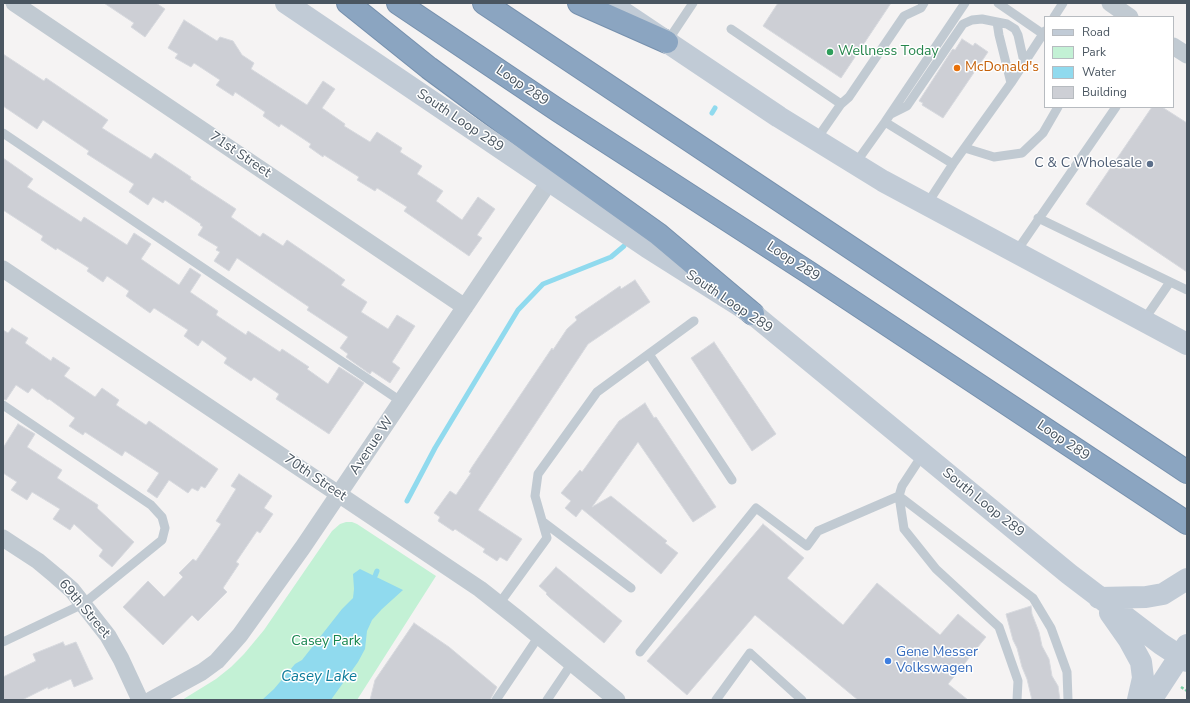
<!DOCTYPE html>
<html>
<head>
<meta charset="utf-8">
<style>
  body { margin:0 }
  #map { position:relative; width:1190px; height:703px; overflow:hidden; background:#f5f3f3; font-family:"Nunito Sans",sans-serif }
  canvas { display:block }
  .frame { position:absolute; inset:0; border:4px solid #4a5661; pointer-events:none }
  .legend { position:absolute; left:1044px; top:16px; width:130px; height:92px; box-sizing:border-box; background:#fff; border:1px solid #b7bbc0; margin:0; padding:5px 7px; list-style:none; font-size:12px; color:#4a5661 }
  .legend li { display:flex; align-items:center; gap:8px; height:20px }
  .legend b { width:20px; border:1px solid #b7bbc0 }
</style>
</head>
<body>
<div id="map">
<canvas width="1190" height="703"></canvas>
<div class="frame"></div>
<ul class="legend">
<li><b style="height:5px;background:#c1cbd6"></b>Road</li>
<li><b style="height:11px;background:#c3f1d5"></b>Park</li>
<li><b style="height:11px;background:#90daee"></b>Water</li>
<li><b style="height:11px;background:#cdcfd5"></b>Building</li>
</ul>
</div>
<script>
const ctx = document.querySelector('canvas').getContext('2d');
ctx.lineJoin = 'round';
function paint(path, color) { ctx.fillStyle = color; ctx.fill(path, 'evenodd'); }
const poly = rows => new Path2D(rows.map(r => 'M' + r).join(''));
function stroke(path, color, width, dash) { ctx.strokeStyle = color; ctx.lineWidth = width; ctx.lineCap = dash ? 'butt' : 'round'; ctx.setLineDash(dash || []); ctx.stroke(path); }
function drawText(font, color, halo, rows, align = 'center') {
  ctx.font = font + ' "Nunito Sans",sans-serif'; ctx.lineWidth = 3; ctx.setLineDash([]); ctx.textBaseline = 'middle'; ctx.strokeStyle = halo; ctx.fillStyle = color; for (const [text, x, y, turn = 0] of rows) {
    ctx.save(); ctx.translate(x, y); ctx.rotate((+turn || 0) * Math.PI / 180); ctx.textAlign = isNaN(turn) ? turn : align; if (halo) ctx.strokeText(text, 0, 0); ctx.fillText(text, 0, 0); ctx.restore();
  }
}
paint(poly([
  [346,522,352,522,357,524,436,576,357,700,182,700,216,679,231,667,244,654,264,630,332,531,340,524]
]), '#c3f1d5');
paint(poly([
  [360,569,403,590,382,609,372,620,367,631,365,649,358,662,333,697,331,700,262,700,274,689,295,664,302,660,342,609,353,598,354,589,353,574]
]), '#90daee');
stroke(poly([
  [712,113,715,108],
  [407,501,435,448,518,310,543,284,611,257,624,246],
  [375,576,377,571]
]), '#90daee', 5);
const building = poly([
  [104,3,156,3,165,9,145,37,131,27,134,23,104,3],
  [778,3,891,3,841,78,763,26,778,3],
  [184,20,217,41,220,37,233,41,242,55,254,63,251,69,307,105,323,81,335,89,322,108,345,124,344,126,370,142,377,132,402,148,400,152,422,166,417,174,443,191,436,201,462,220,478,197,495,209,477,235,482,238,469,256,404,211,407,207,377,188,375,191,357,180,359,177,324,155,323,157,309,147,311,144,281,124,279,127,263,116,265,112,235,92,233,96,216,85,220,80,194,63,191,67,175,58,178,54,168,48,184,20],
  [962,39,973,46,975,43,988,52,943,118,922,105,923,103,919,101,952,50,953,49,955,50,962,39],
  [3,54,44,81,46,78,108,120,102,128,151,159,155,153,191,177,190,179,236,209,231,217,260,237,263,233,283,246,287,240,331,270,345,280,341,285,367,302,361,312,388,329,397,315,415,326,392,362,400,368,390,383,372,371,370,374,346,357,348,354,340,348,348,337,307,310,309,307,237,258,229,271,214,261,220,252,216,250,218,247,198,235,203,227,200,225,201,224,165,200,163,203,153,197,148,205,129,192,134,184,87,154,89,151,43,120,37,129,3,106,3,54],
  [1152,107,1162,107,1187,123,1187,272,1086,204,1152,107],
  [3,158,33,179,27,187,81,222,84,217,127,245,134,233,151,244,141,259,179,285,190,268,201,275,190,292,218,311,216,315,246,335,248,331,280,352,282,349,309,367,307,369,328,384,339,367,364,383,329,434,276,399,279,394,254,377,251,381,224,363,227,358,202,340,198,346,184,336,188,330,154,308,150,313,126,296,129,291,107,276,103,282,87,271,89,268,57,248,56,250,41,240,43,236,3,210,3,158],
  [635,280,650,302,588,344,478,510,522,539,507,561,500,557,497,561,483,552,485,549,455,529,453,531,438,521,440,517,434,513,450,491,456,495,471,473,469,472,472,467,548,354,552,348,553,350,567,329,577,320,575,317,620,286,621,289,635,280],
  [12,328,28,338,25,343,51,361,53,357,70,368,64,376,95,397,102,388,119,400,116,405,146,425,149,421,218,469,205,488,201,486,198,491,192,488,188,493,169,480,157,498,147,491,159,473,125,451,122,456,85,432,83,435,69,426,75,418,49,399,48,400,32,388,28,393,16,385,6,400,3,399,3,330,8,333,12,328],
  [714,342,776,434,752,451,691,358,714,342],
  [645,403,654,418,656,417,716,507,693,522,638,442,592,507,611,496,667,541,665,543,678,553,661,574,582,509,576,517,565,508,571,501,561,493,580,470,582,472,619,421,645,403],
  [18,424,35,434,27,447,62,470,57,478,98,505,97,508,134,542,112,567,99,556,103,550,74,524,70,530,53,519,60,509,32,492,27,500,11,490,17,482,3,473,3,448,18,424],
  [239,474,272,496,264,508,273,514,260,533,257,531,236,562,239,564,223,588,227,592,198,621,192,615,163,645,123,607,148,581,164,597,183,577,179,573,193,559,196,561,221,524,216,521,236,489,231,486,239,474],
  [763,524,804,558,787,578,843,625,877,583,940,635,958,614,986,637,948,684,968,700,858,700,755,615,687,695,647,661,763,524],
  [556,567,622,621,604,643,550,598,546,594,547,593,539,586,556,567],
  [1031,606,1032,614,1039,632,1042,646,1049,659,1052,676,1058,686,1060,700,1032,700,1027,679,1022,667,1017,648,1013,640,1006,614,1031,606],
  [414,623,449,647,497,687,490,700,370,700,375,680,414,623],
  [63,642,65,646,76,642,93,679,74,687,71,679,48,689,48,687,22,700,3,700,3,677,36,661,33,654,63,642]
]);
paint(building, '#cdcfd5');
stroke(building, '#d7d9de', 1);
const motorway = poly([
  [348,3,429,68,536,147,658,234,753,314],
  [398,3,559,111,808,272,1187,523],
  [484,3,1187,472],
  [579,3,667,42]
]);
stroke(motorway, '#7690ad', 24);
stroke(poly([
  [1181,687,1187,691]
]), '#7ad0a6', 2.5, [3, 2]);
stroke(poly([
  [998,3,1043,34],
  [1054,17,1063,3],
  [997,22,999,35,1011,83],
  [731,29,841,104],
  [667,42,693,3],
  [891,114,907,106,963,24,972,20,982,19,1007,24,1015,29,1018,35,1024,62],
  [885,122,953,164],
  [3,133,402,402],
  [816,140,841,104,849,97,904,16,921,8,924,3],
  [965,148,994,157,1022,153,1043,133,1058,107],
  [855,164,885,122,965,3],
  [927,204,953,164,1011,83,1045,31],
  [1038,218,1187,290],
  [1016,252,1116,107],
  [1144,320,1170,282],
  [649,354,732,480],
  [3,405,151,505,162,517,165,528,162,540,83,604,3,642],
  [923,454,902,486,899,496,1033,598,1051,628,1067,672,1068,700],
  [542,521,631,588],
  [499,604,547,538,535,496,538,474,597,392,694,321],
  [640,652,756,508,807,546,818,531,899,496,904,529,936,569,999,627,1018,681,1017,700],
  [496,700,539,636],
  [547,700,572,663],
  [716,700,750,653,802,700]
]), '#c1cad2', 9);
stroke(poly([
  [14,3,465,307],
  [1110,3,1130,17],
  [1173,46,1187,55],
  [3,269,480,589,518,619,617,700],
  [3,538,38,561,56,576,72,590,108,636,121,659,140,700],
  [151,700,202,672,217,661,240,635,303,547,549,182]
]), '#c1cad2', 17);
stroke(poly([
  [286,3,647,247,753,314,1069,574,1161,644,1187,661],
  [609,3,779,117,883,181,1187,344],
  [1099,598,1146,597,1163,594,1187,579],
  [1110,613,1129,640,1141,662,1143,678,1138,700],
  [1151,700,1187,645]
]), '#c1cbd6', 22);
stroke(motorway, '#8ba5c1', 22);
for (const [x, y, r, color] of [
  [830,52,4,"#2e9e5b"],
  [957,68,4,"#e8710a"],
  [1150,164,4,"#5c6f8a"],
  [888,661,4,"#3f7fe0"]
]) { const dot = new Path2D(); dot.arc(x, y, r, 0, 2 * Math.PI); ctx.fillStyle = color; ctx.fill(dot); stroke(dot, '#fff', 1.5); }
drawText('14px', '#27864d', '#fff', [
  ["Wellness Today",838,52]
], 'left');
drawText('14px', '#c56008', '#fff', [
  ["McDonald's",965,68]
], 'left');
drawText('14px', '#4a5661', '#fff', [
  ["Loop 289",522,86,34],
  ["South Loop 289",460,121,34],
  ["71st Street",240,155,34],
  ["Loop 289",793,262,33],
  ["South Loop 289",729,302,34],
  ["Loop 289",1063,441,34],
  ["Avenue W",372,446,-56],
  ["70th Street",315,478,34],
  ["South Loop 289",983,503,39],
  ["69th Street",84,609,50]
]);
drawText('14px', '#4e5e75', '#fff', [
  ["C & C Wholesale",1142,164]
], 'right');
drawText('14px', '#17864f', '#fff', [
  ["Casey Park",326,642]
]);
drawText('14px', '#366cbe', '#fff', [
  ["Gene Messer",896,653],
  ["Volkswagen",896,669]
], 'left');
drawText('italic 15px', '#0c7c9b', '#fff', [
  ["Casey Lake",319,677]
]);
</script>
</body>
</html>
